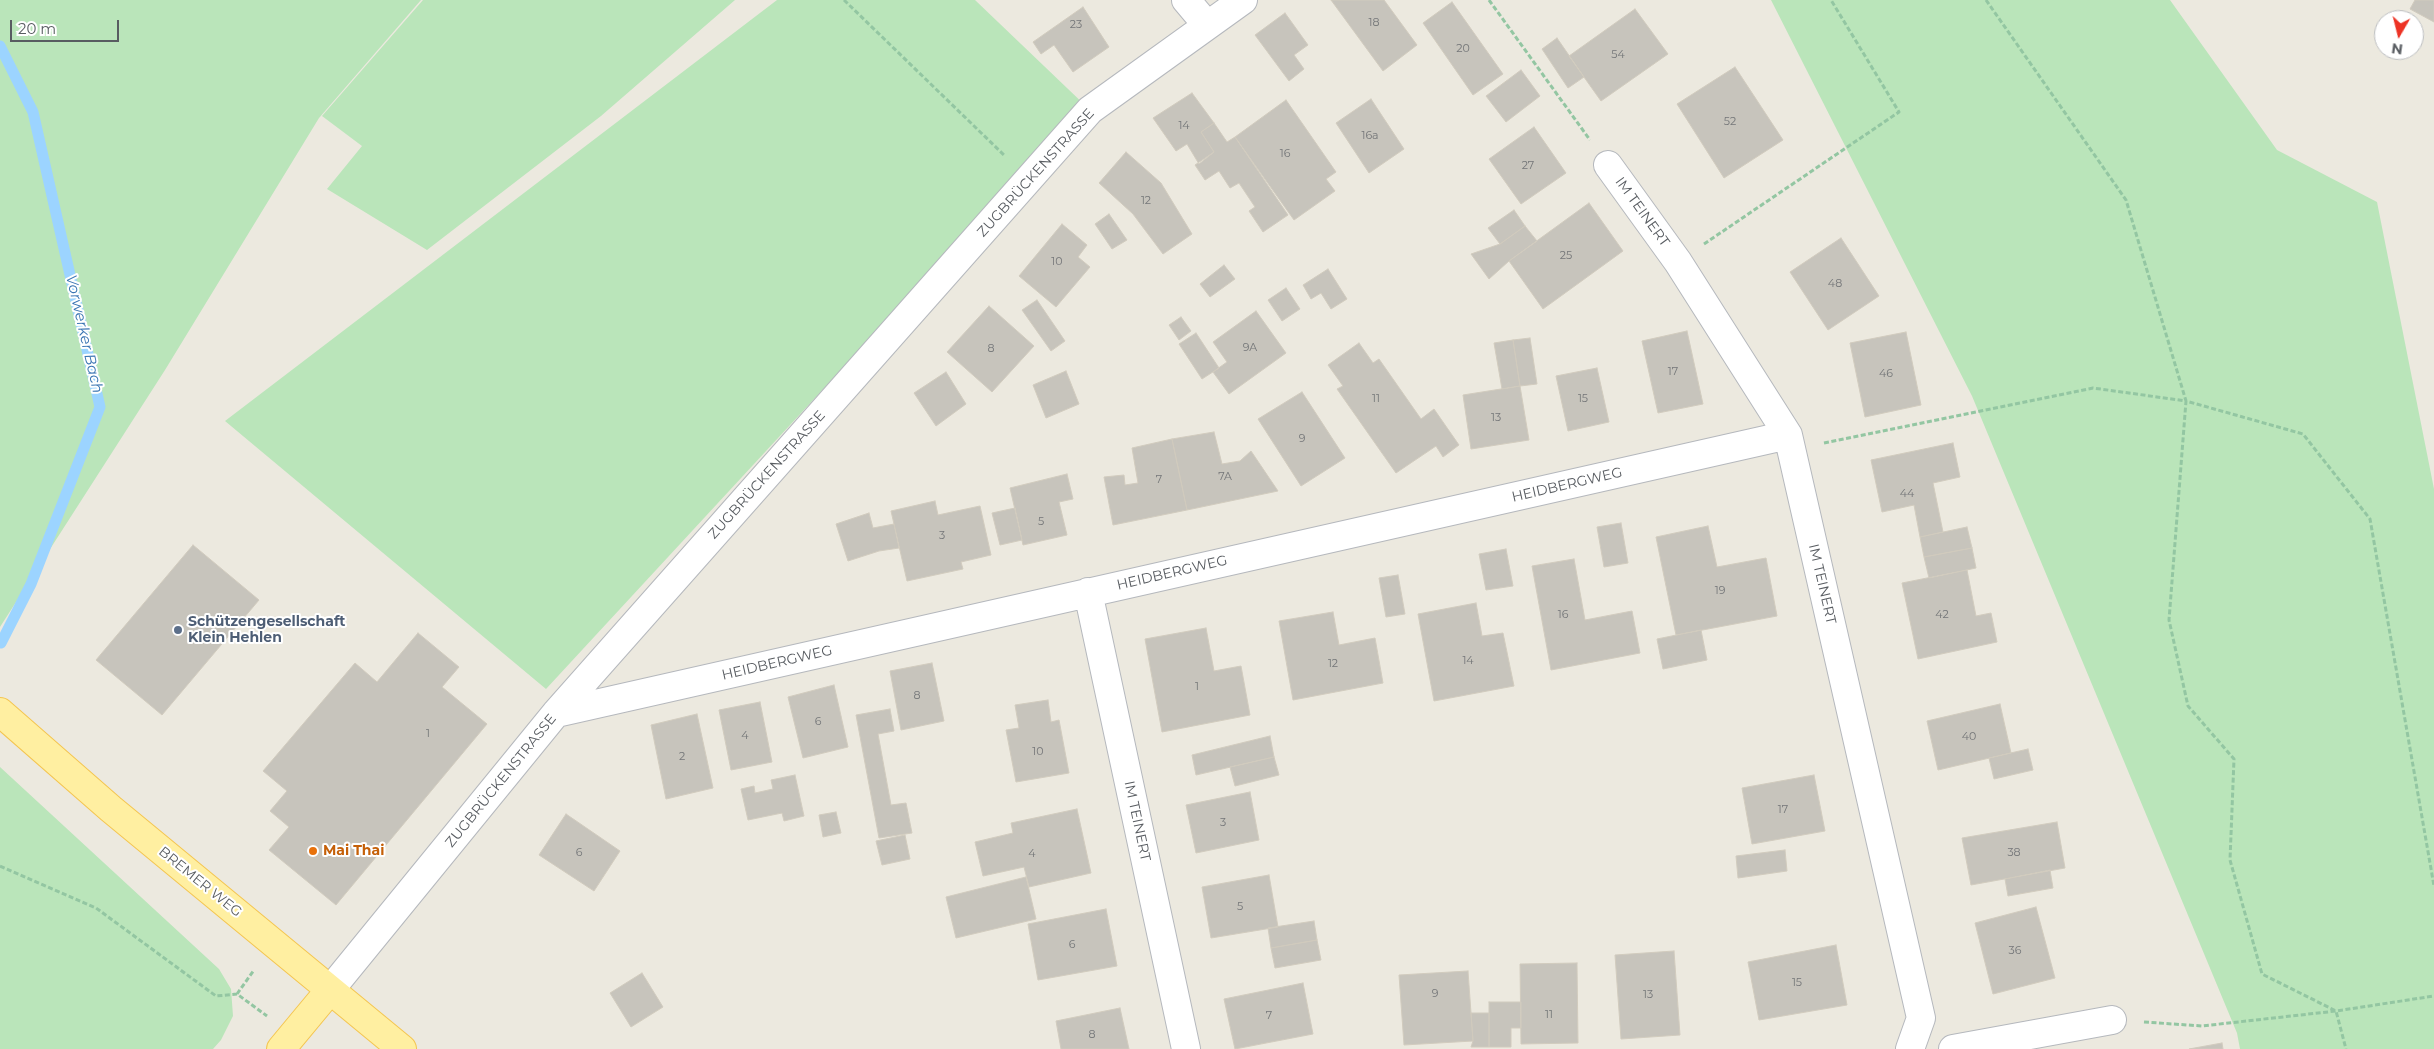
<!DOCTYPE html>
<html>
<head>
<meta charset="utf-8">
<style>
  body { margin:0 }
  #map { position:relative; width:2434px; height:1049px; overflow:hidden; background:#ece9df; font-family:Montserrat,sans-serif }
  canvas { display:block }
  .north { position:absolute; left:2374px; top:10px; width:50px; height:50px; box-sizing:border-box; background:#fff; border:1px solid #bcbec0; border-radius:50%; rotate:188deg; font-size:14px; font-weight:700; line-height:20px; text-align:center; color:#585c61 }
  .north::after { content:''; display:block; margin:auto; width:18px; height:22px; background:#ed3325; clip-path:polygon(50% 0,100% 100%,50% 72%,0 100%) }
  .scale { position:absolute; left:10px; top:20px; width:109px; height:22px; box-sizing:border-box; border:2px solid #585c61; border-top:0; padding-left:6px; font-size:15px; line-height:18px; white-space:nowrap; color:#585c61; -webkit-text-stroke:4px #fff; paint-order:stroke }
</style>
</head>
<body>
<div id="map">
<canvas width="2434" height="1049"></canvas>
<div class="north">N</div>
<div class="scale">20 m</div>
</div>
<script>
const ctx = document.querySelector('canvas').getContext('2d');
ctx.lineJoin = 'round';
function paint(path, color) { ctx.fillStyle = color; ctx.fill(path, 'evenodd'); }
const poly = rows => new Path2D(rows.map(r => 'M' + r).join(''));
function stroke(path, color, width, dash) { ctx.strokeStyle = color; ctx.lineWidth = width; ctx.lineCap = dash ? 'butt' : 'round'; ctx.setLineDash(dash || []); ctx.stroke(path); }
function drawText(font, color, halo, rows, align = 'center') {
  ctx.font = font + ' Montserrat,sans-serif'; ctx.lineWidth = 4; ctx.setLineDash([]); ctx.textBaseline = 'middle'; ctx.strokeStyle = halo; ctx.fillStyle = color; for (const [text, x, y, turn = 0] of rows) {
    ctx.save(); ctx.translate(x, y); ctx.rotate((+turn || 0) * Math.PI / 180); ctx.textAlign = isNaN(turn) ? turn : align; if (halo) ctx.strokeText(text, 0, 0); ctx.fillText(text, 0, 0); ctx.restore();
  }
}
paint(poly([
  [0,0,421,0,319,118,165,370,0,627],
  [423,0,735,0,601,116,427,250,327,189,362,146,322,116],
  [777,0,975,0,1090,110,1023,173,546,689,225,421],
  [1771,0,2170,0,2277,150,2377,202,2434,489,2434,1049,2240,1049,2237,1033,1972,396],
  [0,767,219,969,231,989,233,1016,221,1040,213,1049,0,1049]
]), '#bae5ba');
stroke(poly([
  [0,46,33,112,100,407,31,584,1,643]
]), '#9cd4ff', 11);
const building = poly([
  [1331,0,1384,0,1417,45,1383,71,1331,0],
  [2415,0,2434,0,2434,22,2410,9,2415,0],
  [1452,2,1503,74,1473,95,1423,23,1452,2],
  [1083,7,1109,47,1073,72,1054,45,1041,54,1033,42,1083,7],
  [1635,9,1668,54,1601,101,1569,56,1635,9],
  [1285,13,1308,45,1294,55,1304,69,1289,81,1255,35,1285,13],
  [1557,38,1584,77,1568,88,1542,49,1557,38],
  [1735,67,1783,140,1724,178,1677,104,1735,67],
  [1521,70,1540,96,1506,122,1486,96,1521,70],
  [1192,93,1214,123,1201,132,1214,152,1199,164,1187,144,1176,151,1153,118,1192,93],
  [1371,99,1404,149,1369,173,1336,123,1371,99],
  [1286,100,1336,172,1326,179,1335,191,1294,220,1235,137,1286,100],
  [1214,123,1227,142,1235,137,1288,215,1263,232,1249,211,1255,207,1239,183,1230,188,1219,171,1205,180,1195,165,1214,152,1201,132,1214,123],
  [1534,127,1566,173,1521,204,1489,159,1534,127],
  [1126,152,1161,183,1192,234,1163,254,1133,214,1099,183,1126,152],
  [1589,203,1623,251,1543,309,1509,261,1589,203],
  [1514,210,1525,226,1500,244,1488,228,1514,210],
  [1109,214,1127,240,1112,249,1095,224,1109,214],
  [1062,224,1087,245,1078,257,1090,267,1056,307,1019,276,1062,224],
  [1525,226,1537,241,1509,261,1489,279,1471,254,1500,244,1525,226],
  [1841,238,1879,296,1828,330,1790,272,1841,238],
  [1224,265,1235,279,1210,297,1200,284,1224,265],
  [1328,269,1347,299,1331,309,1321,293,1311,299,1303,285,1328,269],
  [1286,288,1300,309,1282,321,1268,300,1286,288],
  [1037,300,1065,341,1051,351,1022,310,1037,300],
  [989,306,1034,346,992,392,947,352,989,306],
  [1256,311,1286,353,1229,394,1213,372,1227,362,1213,342,1256,311],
  [1181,317,1191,331,1179,340,1169,325,1181,317],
  [1687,331,1703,404,1658,413,1642,341,1687,331],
  [1906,332,1921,405,1865,417,1850,343,1906,332],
  [1196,333,1219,368,1202,379,1179,344,1196,333],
  [1530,338,1537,384,1520,386,1513,340,1530,338],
  [1513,340,1520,386,1502,389,1494,343,1513,340],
  [1359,343,1373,363,1379,359,1421,419,1434,409,1459,445,1443,457,1436,446,1396,473,1337,389,1343,386,1328,365,1359,343],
  [1597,368,1609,422,1568,431,1556,376,1597,368],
  [1066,371,1079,404,1046,418,1033,385,1066,371],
  [946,372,966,404,936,426,914,393,946,372],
  [1520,386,1529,440,1471,449,1463,395,1520,386],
  [1302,392,1345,458,1301,486,1258,419,1302,392],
  [1214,432,1222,464,1240,461,1251,451,1278,491,1187,510,1172,439,1214,432],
  [1172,439,1187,510,1113,525,1104,477,1124,475,1125,485,1138,483,1132,448,1172,439],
  [1953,443,1960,477,1933,483,1943,532,1920,537,1914,505,1882,512,1871,460,1953,443],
  [1067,474,1073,499,1059,502,1067,535,1023,545,1010,488,1067,474],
  [935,501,938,515,980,506,991,555,961,562,963,569,907,581,891,511,935,501],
  [1015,508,1022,540,1000,545,992,513,1015,508],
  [869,513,873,528,894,524,899,548,879,551,848,561,836,524,869,513],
  [1621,523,1628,563,1604,567,1597,527,1621,523],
  [1708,526,1717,567,1766,558,1777,616,1676,635,1656,537,1708,526],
  [1967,527,1972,548,1924,557,1920,537,1967,527],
  [193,545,259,600,162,715,96,660,193,545],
  [1972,548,1976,568,1929,578,1924,557,1972,548],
  [1506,549,1513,586,1486,590,1479,554,1506,549],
  [1574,559,1585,620,1632,611,1640,653,1551,670,1532,566,1574,559],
  [1967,570,1976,616,1991,613,1997,642,1918,659,1902,583,1967,570],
  [1398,575,1405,614,1386,617,1379,578,1398,575],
  [1476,603,1482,636,1503,633,1514,686,1434,701,1418,614,1476,603],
  [1333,612,1339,645,1375,638,1383,683,1293,700,1279,621,1333,612],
  [1206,628,1214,671,1241,666,1250,715,1162,732,1145,639,1206,628],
  [1701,630,1707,660,1663,669,1657,639,1701,630],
  [418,633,459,667,442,687,487,724,336,905,269,850,289,827,270,811,287,791,263,771,355,663,377,682,418,633],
  [932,663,944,721,901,730,890,671,932,663],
  [834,685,848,747,803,758,788,697,834,685],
  [1048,700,1051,722,1059,720,1069,773,1016,782,1006,730,1019,728,1015,705,1048,700],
  [760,702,772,762,731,770,719,710,760,702],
  [2000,704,2011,753,1938,770,1927,721,2000,704],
  [890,709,894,731,878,734,891,805,906,803,912,833,879,838,856,715,890,709],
  [697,714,713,788,666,799,651,725,697,714],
  [1270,736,1274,757,1196,775,1192,755,1270,736],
  [2028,749,2033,770,1994,779,1989,758,2028,749],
  [1274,757,1279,775,1235,786,1230,767,1274,757],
  [795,775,804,816,784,821,782,813,748,820,741,789,754,786,755,793,773,789,771,780,795,775],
  [1814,775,1825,831,1752,844,1742,788,1814,775],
  [1250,792,1259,840,1196,853,1186,805,1250,792],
  [1077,809,1091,873,1029,887,1024,867,983,876,975,842,1013,833,1011,823,1077,809],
  [836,812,841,833,823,837,819,815,836,812],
  [566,814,620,851,594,891,539,855,566,814],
  [2057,822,2065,868,1971,885,1962,838,2057,822],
  [905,835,910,859,882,865,876,841,905,835],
  [1785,850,1787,871,1738,878,1736,856,1785,850],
  [2050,870,2053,888,2008,896,2005,879,2050,870],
  [1269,875,1278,927,1211,938,1202,887,1269,875],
  [1026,877,1036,919,956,938,946,897,1026,877],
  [2036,907,2055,978,1993,994,1975,923,2036,907],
  [1106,909,1117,966,1038,980,1028,924,1106,909],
  [1314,921,1317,940,1271,948,1268,928,1314,921],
  [1317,940,1321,960,1275,968,1271,948,1317,940],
  [1836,945,1847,1005,1759,1020,1748,962,1836,945],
  [1674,951,1680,1035,1621,1039,1615,955,1674,951],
  [1577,963,1578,1043,1521,1044,1520,964,1577,963],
  [1468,971,1473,1041,1404,1045,1399,975,1468,971],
  [642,973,663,1007,631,1027,610,993,642,973],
  [1303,983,1313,1034,1235,1049,1224,999,1303,983],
  [1489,1002,1521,1002,1521,1028,1511,1028,1511,1047,1489,1047,1489,1002],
  [1120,1008,1129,1049,1061,1049,1056,1021,1120,1008],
  [1471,1013,1489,1013,1489,1047,1471,1047,1473,1041,1471,1013],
  [2222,1043,2223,1049,2189,1049,2222,1043]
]);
paint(building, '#c7c4bc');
stroke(building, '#d1cbbe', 1);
const minor = poly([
  [1186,0,1207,25],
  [1608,165,1678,262,1788,435,1921,1018,1910,1049],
  [1088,592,1186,1049],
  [556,713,1788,435],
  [330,990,556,713,1090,110,1243,0],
  [1953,1049,2112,1020]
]);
const major = poly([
  [0,712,111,809,402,1049],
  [281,1049,330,990]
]);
stroke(minor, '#b5b8bd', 30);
stroke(major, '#f4c550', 30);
stroke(poly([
  [844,0,1005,156],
  [1489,0,1590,140],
  [1986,0,2126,200,2186,401,2303,434,2370,519,2434,886],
  [1704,244,1899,112,1831,0],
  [1824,443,2093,388,2186,401,2169,620,2188,706,2234,759,2230,860,2262,974,2336,1011,2346,1049],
  [0,866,96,908,216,996,237,994,267,1016],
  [237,994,254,970],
  [2144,1022,2202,1026,2336,1011,2434,996]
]), '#93c6a2', 3, [5, 2.5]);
stroke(minor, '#fff', 28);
stroke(major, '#ffefa1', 28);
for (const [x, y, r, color] of [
  [178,630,5,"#5c6f8a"],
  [313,851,5,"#e8710a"]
]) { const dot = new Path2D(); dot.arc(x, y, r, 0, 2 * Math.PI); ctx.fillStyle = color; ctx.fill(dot); stroke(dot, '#fff', 2); }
drawText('11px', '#747678', null, [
  ["18",1374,23],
  ["23",1076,25],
  ["20",1463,49],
  ["54",1618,55],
  ["52",1730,122],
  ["14",1184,126],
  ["16a",1370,136],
  ["16",1285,154],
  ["27",1528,166],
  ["12",1146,201],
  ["25",1566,256],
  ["10",1057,262],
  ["48",1835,284],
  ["9A",1250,348],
  ["8",991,349],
  ["17",1673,372],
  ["46",1886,374],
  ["11",1376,399],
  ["15",1583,399],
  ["13",1496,418],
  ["9",1302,439],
  ["7A",1225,477],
  ["7",1159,480],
  ["44",1907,494],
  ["5",1041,522],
  ["3",942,536],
  ["19",1720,591],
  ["16",1563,615],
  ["42",1942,615],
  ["14",1468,661],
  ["12",1333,664],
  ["1",1197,687],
  ["8",917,696],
  ["6",818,722],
  ["1",428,734],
  ["4",745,736],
  ["40",1969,737],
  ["10",1038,752],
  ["2",682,757],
  ["17",1783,810],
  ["3",1223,823],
  ["6",579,853],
  ["38",2014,853],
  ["4",1032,854],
  ["5",1240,907],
  ["6",1072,945],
  ["36",2015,951],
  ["15",1797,983],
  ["9",1435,994],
  ["13",1648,995],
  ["11",1549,1015],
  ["7",1269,1016],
  ["8",1092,1035]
]);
drawText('14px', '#585c61', '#fff', [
  ["ZUGBRÜCKENSTRASSE",1036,173,-48],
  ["IM TEINERT",1642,212,54],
  ["ZUGBRÜCKENSTRASSE",767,475,-48],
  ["HEIDBERGWEG",1567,485,-13],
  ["HEIDBERGWEG",1172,573,-13],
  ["IM TEINERT",1822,584,77],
  ["HEIDBERGWEG",777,663,-13],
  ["ZUGBRÜCKENSTRASSE",501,781,-51],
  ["IM TEINERT",1137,821,78],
  ["BREMER WEG",200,882,39]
]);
drawText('bold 14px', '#4e5e75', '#fff', [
  ["Schützengesellschaft",188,622],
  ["Klein Hehlen",188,638]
], 'left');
drawText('bold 14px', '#c56008', '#fff', [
  ["Mai Thai",323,851]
], 'left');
drawText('italic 15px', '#3974b2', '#fff', [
  ["Vorwerker Bach",84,334,77]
]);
</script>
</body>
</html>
